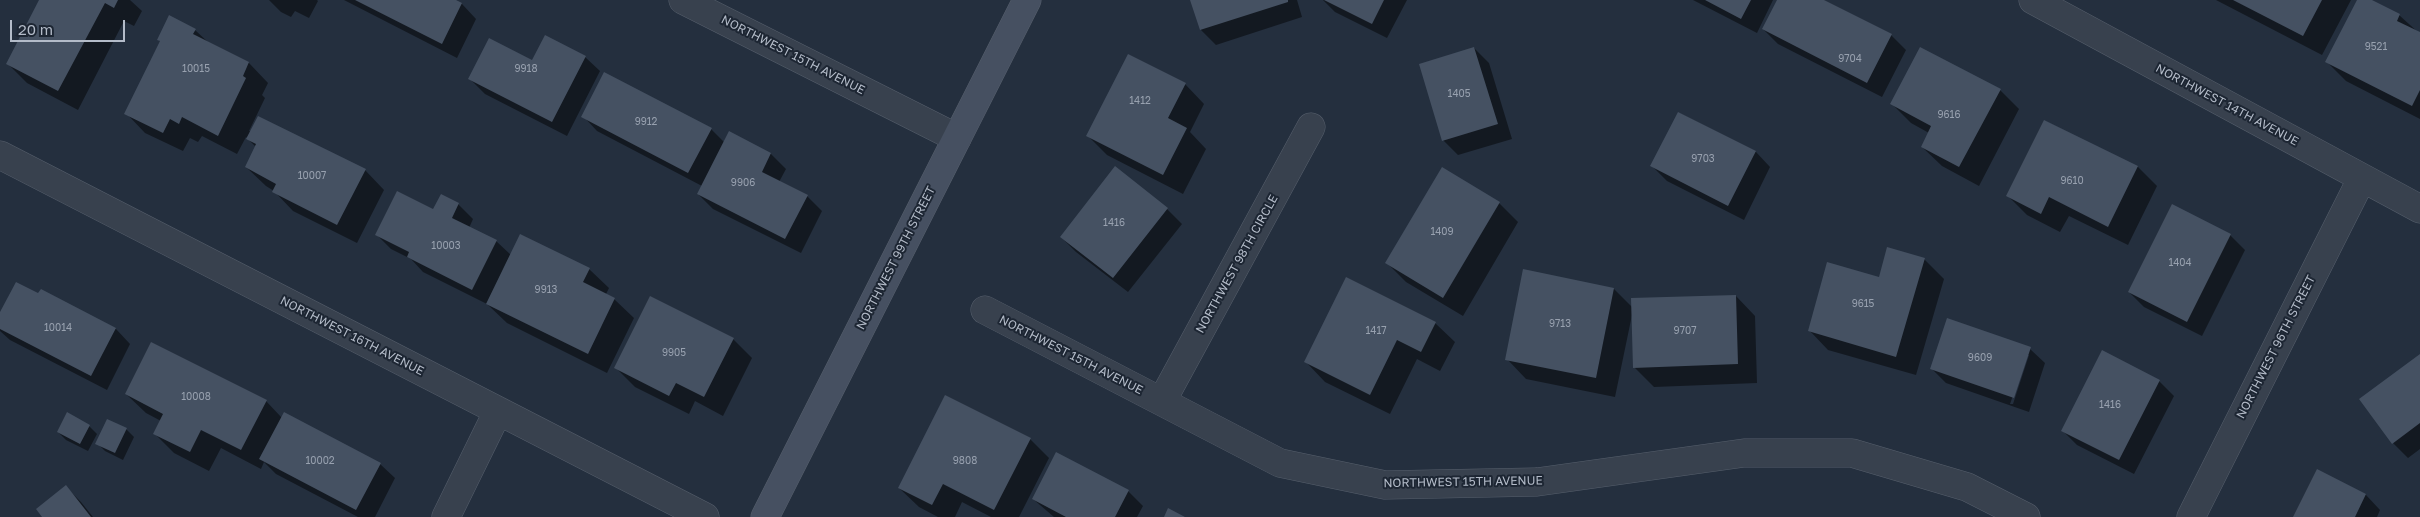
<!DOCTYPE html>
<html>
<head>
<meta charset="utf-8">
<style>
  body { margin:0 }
  #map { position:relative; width:2420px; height:517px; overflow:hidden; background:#242f3e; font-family:"Golos Text",sans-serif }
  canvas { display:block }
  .scale { position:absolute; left:10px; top:20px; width:115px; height:22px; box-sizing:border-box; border:2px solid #b4bcc9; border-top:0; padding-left:6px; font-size:15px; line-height:18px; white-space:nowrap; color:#b4bcc9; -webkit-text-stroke:4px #1d2633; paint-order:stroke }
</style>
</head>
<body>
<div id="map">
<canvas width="2420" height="517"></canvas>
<div class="scale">20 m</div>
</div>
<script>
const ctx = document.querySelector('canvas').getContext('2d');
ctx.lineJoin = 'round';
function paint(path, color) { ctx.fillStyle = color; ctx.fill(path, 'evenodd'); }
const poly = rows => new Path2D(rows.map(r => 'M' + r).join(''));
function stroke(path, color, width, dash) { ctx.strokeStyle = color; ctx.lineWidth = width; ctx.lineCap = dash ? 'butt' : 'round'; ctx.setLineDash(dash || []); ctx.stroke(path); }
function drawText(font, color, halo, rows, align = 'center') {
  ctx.font = font + ' "Golos Text",sans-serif'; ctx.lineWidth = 4; ctx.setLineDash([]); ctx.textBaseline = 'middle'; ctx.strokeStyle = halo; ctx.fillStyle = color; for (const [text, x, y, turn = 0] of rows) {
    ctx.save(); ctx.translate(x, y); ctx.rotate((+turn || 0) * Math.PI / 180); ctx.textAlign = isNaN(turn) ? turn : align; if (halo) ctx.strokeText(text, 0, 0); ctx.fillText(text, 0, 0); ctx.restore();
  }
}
paint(poly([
  [41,0,130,0,142,11,134,26,124,21,78,110,27,83,8,64],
  [269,0,317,0,318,1,309,18,295,11,291,17,281,12],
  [344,0,453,0,462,4,476,19,457,58],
  [1192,0,1297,0,1302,17,1216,45,1201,30],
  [1323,0,1407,0,1387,38,1335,12],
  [1693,0,1773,0,1757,33],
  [1778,0,1822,0,1891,35,1906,50,1882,97,1778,44,1763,29],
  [2216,0,2351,0,2322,55],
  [2358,0,2369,0,2399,15,2420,34,2420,119,2346,81,2327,62],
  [195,30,210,44,249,63,268,83,262,95,265,98,249,131,365,170,384,190,357,243,293,211,274,191,266,186,246,167,256,147,246,137,237,154,202,136,198,142,190,138,183,151,145,133,126,113,161,42,158,39],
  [1474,48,1489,63,1512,139,1458,155,1443,140],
  [585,57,600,71,567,136,485,94,470,79,532,61],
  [1185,84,1204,104,1190,132,1206,149,1183,194,1107,155,1088,136],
  [2000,90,2019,109,1979,186,1942,166,1922,147,1929,133,1911,123,1892,104],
  [1679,113,1756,152,1770,167,1744,220,1667,181,1652,166],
  [583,116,711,129,724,142,771,154,786,169,779,182,807,196,822,211,801,253,713,209,698,194,702,186,597,131],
  [2045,121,2138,167,2157,186,2128,245,2069,216,2060,232,2027,215,2008,196],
  [1499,203,1518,222,1463,316,1406,282,1387,263],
  [458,204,473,219,469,228,496,241,511,255,589,269,609,288,606,294,614,299,634,318,607,373,507,323,487,304,423,272,411,259,391,249,376,234,434,211],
  [2173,206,2230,235,2245,250,2202,336,2144,307,2129,292],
  [1167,209,1182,224,1128,292,1076,252,1061,237],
  [1924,259,1944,279,1916,375,1828,350,1809,330,1880,279],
  [1614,289,1633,308,1736,296,1755,316,1757,383,1654,387,1634,367,1632,315,1615,397,1526,379,1507,359],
  [0,315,116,329,130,344,107,390,10,340,0,331],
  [1435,323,1455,342,1440,371,1417,359,1390,414,1325,382,1306,362],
  [733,339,752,358,723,416,695,401,689,414,635,387,615,367],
  [2030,349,2045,363,2029,412,1946,383,1931,368],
  [2027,355,2029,355,2013,404,2010,404],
  [2420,355,2420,449,2408,458,2393,443],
  [2159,381,2174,396,2134,474,2077,445,2062,430],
  [126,394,266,401,282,418,380,464,395,478,375,517,358,517,276,474,264,462,261,469,221,448,209,471,174,453,155,434,161,421,146,413],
  [89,426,97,434,88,451,66,440,58,432],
  [126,429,134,437,123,460,105,451,97,443],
  [1030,439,1049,458,1019,517,991,517,962,502,955,517,938,517,919,507,899,488],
  [2318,471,2366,495,2380,510,2377,517,2294,517],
  [66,487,81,502,93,517,44,517],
  [1128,491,1143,506,1137,517,1054,517,1033,499]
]), '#0007');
paint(poly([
  [39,0,118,0,114,8,105,3,58,91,6,64],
  [355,0,456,0,462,3,442,44],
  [1190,0,1288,0,1288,2,1200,30],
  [1324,0,1384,0,1372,24],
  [1705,0,1751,0,1741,19],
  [1777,0,1824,0,1892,34,1867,83,1762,29],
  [2233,0,2322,0,2303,36],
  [2357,0,2372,0,2400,14,2397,21,2420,32,2420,90,2412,106,2325,62],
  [169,15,196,29,193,34,249,62,243,76,246,78,218,136,182,117,179,124,170,119,163,133,124,114,160,41,157,40],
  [545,35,586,56,552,122,468,79,489,38,532,60],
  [1474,47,1498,124,1442,141,1419,64],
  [1920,47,2001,89,1959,167,1921,147,1931,126,1890,104],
  [1128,54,1186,83,1168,118,1187,128,1163,175,1086,136],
  [604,72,712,128,688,173,581,117],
  [1678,112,1756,151,1728,206,1650,166],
  [258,116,366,169,337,225,272,192,276,184,245,167,256,144,246,139],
  [2044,120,2138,166,2108,227,2049,197,2041,214,2006,196],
  [729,131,771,153,762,172,808,195,785,239,697,194],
  [1115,166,1168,208,1113,278,1060,237],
  [1442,167,1500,202,1443,298,1385,263],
  [397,191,433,209,441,194,459,203,452,218,497,240,472,290,407,257,409,252,375,235],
  [2172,204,2231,234,2187,322,2128,292],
  [520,234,590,268,583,282,615,298,588,354,486,304],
  [1887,247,1925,258,1896,357,1808,331,1827,262,1879,277],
  [1523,269,1614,288,1596,378,1505,360],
  [1346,277,1436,322,1421,352,1397,340,1370,395,1304,362],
  [16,282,38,293,41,289,116,328,91,376,0,329,0,312],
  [1736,295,1738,364,1633,368,1631,298],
  [650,296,734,338,704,397,676,383,669,396,614,368],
  [1947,318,2031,347,2014,398,1930,369],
  [151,342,267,400,241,450,201,430,190,452,153,434,163,414,125,394],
  [2102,350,2160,380,2119,460,2061,431],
  [2420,354,2420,423,2392,444,2359,399],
  [945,395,1031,438,994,510,943,484,932,505,898,488],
  [67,412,90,425,80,444,57,432],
  [284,412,381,463,356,510,259,459],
  [107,419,127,428,115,453,95,444],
  [1056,452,1129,490,1115,517,1066,517,1032,499],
  [2317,469,2366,494,2355,517,2293,517],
  [66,485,91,517,42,517,36,509],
  [1168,508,1185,517,1164,517]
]), '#455162');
const street = poly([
  [683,0,957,138],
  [2033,0,2420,209],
  [0,155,705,517],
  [985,310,1280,463,1385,485,1537,482,1744,453,1852,453,1967,487,2026,517],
  [1162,401,1311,127],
  [446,517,498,411],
  [2191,517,2362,178]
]);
const secondary = poly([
  [765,517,1027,0]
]);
stroke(street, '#565f6c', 29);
stroke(secondary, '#565f6c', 29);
stroke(street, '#38414e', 28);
stroke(secondary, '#465061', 28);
drawText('10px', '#98a1af', null, [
  ["9521",2376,47],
  ["9704",1850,59],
  ["10015",196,69],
  ["9918",526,69],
  ["1405",1459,94],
  ["1412",1140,101],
  ["9616",1949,115],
  ["9912",646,122],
  ["9703",1703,159],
  ["10007",312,176],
  ["9610",2072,181],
  ["9906",743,183],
  ["1416",1114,223],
  ["1409",1442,232],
  ["10003",446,246],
  ["1404",2180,263],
  ["9913",546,290],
  ["9615",1863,304],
  ["9713",1560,324],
  ["10014",58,328],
  ["1417",1376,331],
  ["9707",1685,331],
  ["9905",674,353],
  ["9609",1980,358],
  ["10008",196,397],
  ["1416",2110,405],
  ["10002",320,461],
  ["9808",965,461]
]);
drawText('12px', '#b4bcc9', '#1d2633', [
  ["NORTHWEST 15TH AVENUE",793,55,27],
  ["NORTHWEST 14TH AVENUE",2227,105,28],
  ["NORTHWEST 99TH STREET",896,258,-63],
  ["NORTHWEST 98TH CIRCLE",1237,264,-61],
  ["NORTHWEST 16TH AVENUE",352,336,27],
  ["NORTHWEST 96TH STREET",2276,347,-63],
  ["NORTHWEST 15TH AVENUE",1071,355,27],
  ["NORTHWEST 15TH AVENUE",1463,482,-1]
]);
</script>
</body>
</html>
